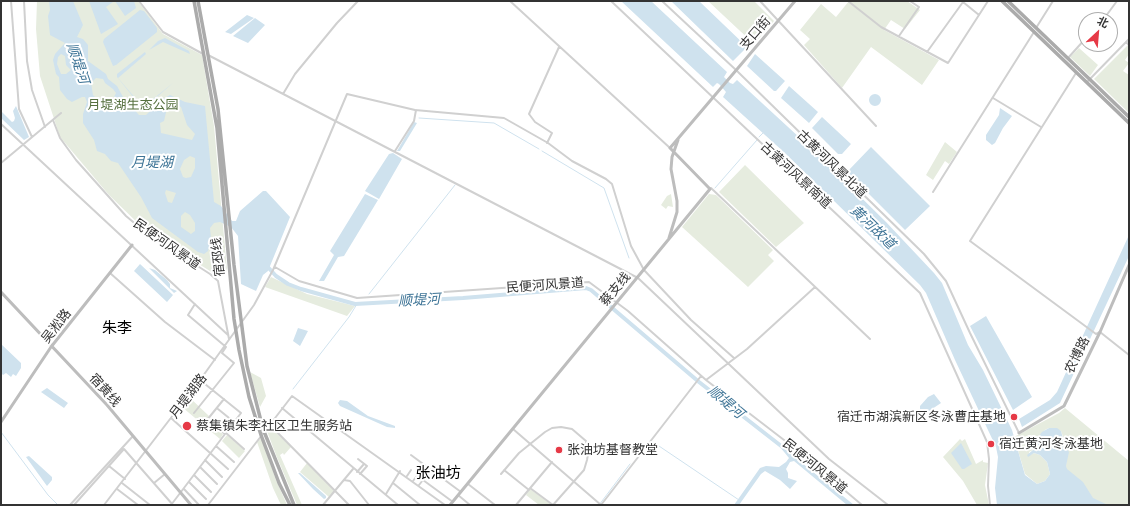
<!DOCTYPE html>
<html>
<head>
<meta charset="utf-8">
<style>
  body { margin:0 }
  #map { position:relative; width:1130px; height:506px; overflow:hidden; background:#fff; font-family:Barlow,"Noto Sans SC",sans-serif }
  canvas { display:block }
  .frame { position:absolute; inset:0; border:2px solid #333; pointer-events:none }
  .north { position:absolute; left:1078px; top:12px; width:40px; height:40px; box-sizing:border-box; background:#fff; border:1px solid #adadad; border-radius:50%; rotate:26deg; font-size:11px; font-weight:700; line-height:16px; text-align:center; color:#333 }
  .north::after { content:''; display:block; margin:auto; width:14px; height:18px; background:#e63946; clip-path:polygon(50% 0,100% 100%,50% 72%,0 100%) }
</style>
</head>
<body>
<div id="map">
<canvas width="1130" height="506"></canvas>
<div class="frame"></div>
<div class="north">北</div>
</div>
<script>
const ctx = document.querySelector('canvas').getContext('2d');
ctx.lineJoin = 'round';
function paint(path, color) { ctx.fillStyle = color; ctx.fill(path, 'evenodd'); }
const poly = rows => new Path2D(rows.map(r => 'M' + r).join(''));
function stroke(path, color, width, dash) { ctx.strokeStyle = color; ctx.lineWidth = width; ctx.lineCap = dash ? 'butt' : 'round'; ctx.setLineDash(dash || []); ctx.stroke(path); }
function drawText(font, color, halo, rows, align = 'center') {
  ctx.font = font + ' Barlow,"Noto Sans SC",sans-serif'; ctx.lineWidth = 4; ctx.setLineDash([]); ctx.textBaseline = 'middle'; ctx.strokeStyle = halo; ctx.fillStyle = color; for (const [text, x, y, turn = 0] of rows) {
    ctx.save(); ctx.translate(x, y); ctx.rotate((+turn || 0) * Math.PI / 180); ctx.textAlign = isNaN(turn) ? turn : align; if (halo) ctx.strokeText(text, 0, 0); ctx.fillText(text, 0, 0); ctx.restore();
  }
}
paint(poly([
  [37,1,138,1,163,34,202,55,214,126,227,270,225,275,218,276,146,231,109,195,60,137,40,76,36,29],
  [708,1,754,1,774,21,754,44],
  [849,1,907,1,920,10,905,29,891,20,884,30,939,60,922,85,871,47,842,88,804,45,810,39,800,30,821,4,836,17],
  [1128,45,1129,54,1125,60,1129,63,1123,71,1129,75,1129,113,1094,79],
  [1079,48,1098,65,1090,76,1070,57],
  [945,142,957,152,949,164,945,161,933,180,926,175],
  [745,165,804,223,776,247,719,192],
  [671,194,673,207,668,206,666,209,661,205,667,196],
  [709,194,716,195,773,250,768,255,774,261,748,287,682,227],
  [271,277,307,294,355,306,347,316,265,287],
  [250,372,261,378,266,396,260,407],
  [189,397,209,416,206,420,223,434,220,439,182,407],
  [1065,408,1129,461,1129,505,1068,505,1066,466,1067,448,1061,431,1049,428,1045,430,1033,450,1029,452,1030,455,1034,453,1040,455,1047,462,1050,474,1045,481,1037,484,1025,474,1014,437,1059,413],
  [270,427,291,447,284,455,283,453,280,455,302,505,297,505,276,455,267,431],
  [227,435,245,451,239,458,222,441],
  [261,438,276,480,287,505,281,505,273,488,257,442],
  [960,439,962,441,965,439,976,464,983,460,983,462,988,463,985,485,989,505,977,505,963,481,943,457],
  [307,463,334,491,329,497,300,472],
  [530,489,552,505,539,505,526,495]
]), '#e6ecdf');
paint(poly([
  [49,1,73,1,83,25,77,37,83,39,88,45,88,61,106,74,108,79,117,86,123,97,139,115,146,115,163,99,170,95,185,102,205,106,214,202,221,206,232,221,236,221,240,211,263,191,266,191,290,217,268,271,263,275,256,291,241,284,238,236,231,227,220,222,214,223,210,228,211,239,208,251,204,254,198,252,152,218,141,197,118,163,111,161,105,154,97,151,94,140,83,123,83,114,87,102,85,97,82,97,72,102,67,99,60,90,59,77,56,74,53,60,55,54,65,43,50,35,48,16,50,10],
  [61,54,65,56,66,65,71,70,66,74,61,74,57,64,58,57],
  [96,78,103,79,105,83,113,89,116,93,112,101,101,103,93,95,91,83],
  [173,104,181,107,187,125,195,134,192,140,161,133,160,123,164,121,167,108],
  [190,156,195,158,195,168,191,177,186,178,183,177,180,169,184,160],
  [166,190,176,193,172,203,168,202,165,193],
  [185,212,190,215,195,223,195,231,191,234,181,227,181,216],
  [89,1,113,2,106,7,118,24,101,34],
  [115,1,134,1,136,8,125,16],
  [621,1,651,1,727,72,724,77,730,83,733,84,737,80,813,150,886,222,934,273,942,283,968,345,983,370,1012,430,1025,475,1037,484,1045,481,1050,474,1047,462,1040,455,1034,453,1028,457,1027,455,1033,450,1036,440,1042,432,1049,428,1057,428,1061,431,1065,446,1069,452,1066,466,1067,469,1083,482,1093,498,1108,505,997,505,995,488,998,457,996,447,955,360,926,293,920,285,786,154,723,97,726,92,719,84,717,83,713,87],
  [671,1,699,1,747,47,733,61],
  [140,10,144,11,157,28,157,32,116,65,113,66,103,42,104,39],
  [247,15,254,18,231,34,225,32],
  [255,18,265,25,248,43,233,36],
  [165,38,189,51,190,54,163,42,149,50,158,41],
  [145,52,146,54,118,78,143,107,173,83,143,109,117,77,117,74],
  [755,54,785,81,776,91,774,91,747,66],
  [789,86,818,112,809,123,781,98],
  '869 100a6 6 0 1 1 12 0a6 6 0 1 1-12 0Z',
  [16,106,29,137,24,140,1,118,2,112,12,122,14,121,15,118,13,111],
  [1000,108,1012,116,1003,128,995,143,992,145,986,140,986,135,999,115],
  [822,117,851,144,842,154,838,154,812,128],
  [414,122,417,123,400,151,397,151],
  [871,147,930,206,905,230,847,172],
  [393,153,402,159,379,199,365,191,389,154],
  [365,194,378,200,344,256,338,257,324,281,319,281,334,255,330,251],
  [1129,235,1129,256,1060,403,1022,427,1019,419,1050,400,1057,392],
  [140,264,173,295,167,302,134,271],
  [149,268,155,270,167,280,170,284,170,288,177,291,174,293],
  [986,316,1032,397,1013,410,970,326],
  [298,328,308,331,300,346,293,341],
  [1,344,21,363,21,368,16,376,13,374,11,377,6,373,3,375,1,373],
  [47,388,68,403,64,408,41,392],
  [934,394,941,403,926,413,923,412,920,409,920,406,928,397],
  [340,400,347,401,368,416,395,426,395,428,387,427,340,406,338,403],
  [961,443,972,464,964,469,962,469,951,453],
  [782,445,797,459,854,505,847,505,794,461,790,462,786,469,788,473,788,478,797,481,790,489,780,480,765,471,761,474,739,505,734,505,760,468,766,466,779,467,786,462,789,458,780,447],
  [29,456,52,477,52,480,47,486,26,457],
  [298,473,300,473,326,496,326,498,324,499,313,489]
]), '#cfe2ee');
stroke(poly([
  [419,118,494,123,539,149],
  [759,137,763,133],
  [542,151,604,188,629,258],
  [715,188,757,140],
  [369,294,455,185],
  [293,389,349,317,357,304],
  [1,432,48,495,58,505],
  [653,442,739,500],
  [599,505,630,464]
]), '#cfe2ee', 1);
stroke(poly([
  [266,265,276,276,288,284,301,289,355,304,463,298,586,288,591,290,699,382,785,449]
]), '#cfe2ee', 4);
stroke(poly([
  [11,1,19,109,32,137],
  [24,1,27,61,32,90,45,127],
  [139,1,163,32,203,54],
  [510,1,670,148],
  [611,1,920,293,987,442,989,459,988,486,990,505],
  [662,1,736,70,924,254,946,281,970,333,1019,433],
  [760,1,876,126],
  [848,1,881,27,948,63,988,1],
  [1103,20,1117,1],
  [1036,28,1053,1],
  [899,36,919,7,910,1],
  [1126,42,1129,45],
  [927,52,963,2,979,15],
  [208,55,638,278,829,459,888,505],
  [1068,58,1086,38],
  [1076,73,970,241,1096,334,1100,332,1129,355],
  [1087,82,1129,39],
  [283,94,295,74,337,23,358,1],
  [993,98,1041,127],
  [53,120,60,138,76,160,126,216,145,232,210,274,218,281,229,339],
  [1,124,228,335],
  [547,143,552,133,535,122,529,114,559,47],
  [395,151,414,121,416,110],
  [1,163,61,113],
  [711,188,870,339],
  [933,192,1034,32],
  [275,267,299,281,357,298,589,282,628,311,706,380,797,450,862,505],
  [110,273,165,322,215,360],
  [706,380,747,349,815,287],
  [224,399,207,420,225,434],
  [282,408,398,505],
  [218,409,234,422],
  [194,413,234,363,222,353,226,347,188,315,195,304],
  [171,418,228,469],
  [270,425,349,505],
  [513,429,601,505],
  [226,433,244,449],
  [216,446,234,462],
  [411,455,461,492],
  [358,459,367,466,360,474],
  [205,460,222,477],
  [109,466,125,479],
  [200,467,217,484],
  [504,470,529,490],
  [357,472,364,464],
  [501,474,519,453,545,432,552,428,561,427,572,429,586,441,588,454,587,460,584,470,553,505],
  [194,475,211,492],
  [407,476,411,470],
  [344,480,350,481,369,505],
  [413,481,419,473],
  [189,482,206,499],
  [122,483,150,505],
  [154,483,165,474],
  [393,483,420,505],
  [468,484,495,505],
  [419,485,423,480,453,502],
  [530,488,553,505],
  [117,489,138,505],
  [184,489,199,505],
  [386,494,400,471],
  [458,495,470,505],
  [70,505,133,436],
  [74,505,124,449,173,505],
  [104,505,200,380,254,305,273,270,347,94,415,110,504,118,548,143,572,161,606,179,612,184,631,246,644,270,691,320,734,358],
  [171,505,241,413,200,380],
  [208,505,292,396,445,505],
  [323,505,353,469],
  [516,505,552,462],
  [601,505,701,376]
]), '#d0d0d0', 2);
stroke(poly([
  [669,238,677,212,677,201,671,169,672,157,678,140],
  [1,292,107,405,191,505],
  [1,422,51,347,132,245],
  [1019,433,1064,406,1100,332,1129,265],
  [450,505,710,189,670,148,795,1]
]), '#bdbdbd', 3);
stroke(poly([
  [194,1,217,128,234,319,239,350,249,397,261,435,279,483,290,505],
  [198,1,218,109,234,265,247,366,263,429,294,505],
  [1002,1,1129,123],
  [1008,1,1129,117]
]), '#ababab', 3.5);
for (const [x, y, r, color] of [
  [1014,417,4,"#e63946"],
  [187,426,5,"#e63946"],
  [991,444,4,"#e63946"],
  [559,450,4,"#e63946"]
]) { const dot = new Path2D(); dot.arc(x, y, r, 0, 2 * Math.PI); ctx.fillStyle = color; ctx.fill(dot); stroke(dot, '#fff', 1.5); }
drawText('13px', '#333', '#fff', [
  ["支口街",755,33,-49],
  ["古黄河风景北道",832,164,44],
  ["古黄河风景南道",796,175,43],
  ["民便河风景道",167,244,35],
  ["宿邳线",218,257,-96],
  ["民便河风景道",545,285,-4],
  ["蔡支线",615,289,-50],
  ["吴淞路",56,326,-52],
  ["农博路",1077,355,-64],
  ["宿黄线",105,390,48],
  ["月堤湖路",188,396,-53],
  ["民便河风景道",815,466,39]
]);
drawText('13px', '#56703f', '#fff', [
  ["月堤湖生态公园",133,105]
]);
drawText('13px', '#333', '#fff', [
  ["宿迁市湖滨新区冬泳曹庄基地",1006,417,"right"],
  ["蔡集镇朱李社区卫生服务站",196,426],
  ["宿迁黄河冬泳基地",999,444],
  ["张油坊基督教堂",567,450]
], 'left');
drawText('italic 14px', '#3f7597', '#fff', [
  ["顺堤河",78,63,71],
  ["月堤湖",152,162],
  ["黄河故道",873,227,44],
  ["顺堤河",419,300,-3],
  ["顺堤河",726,402,40]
]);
drawText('15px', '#000', '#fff', [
  ["朱李",117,328],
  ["张油坊",438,473]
]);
</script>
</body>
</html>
